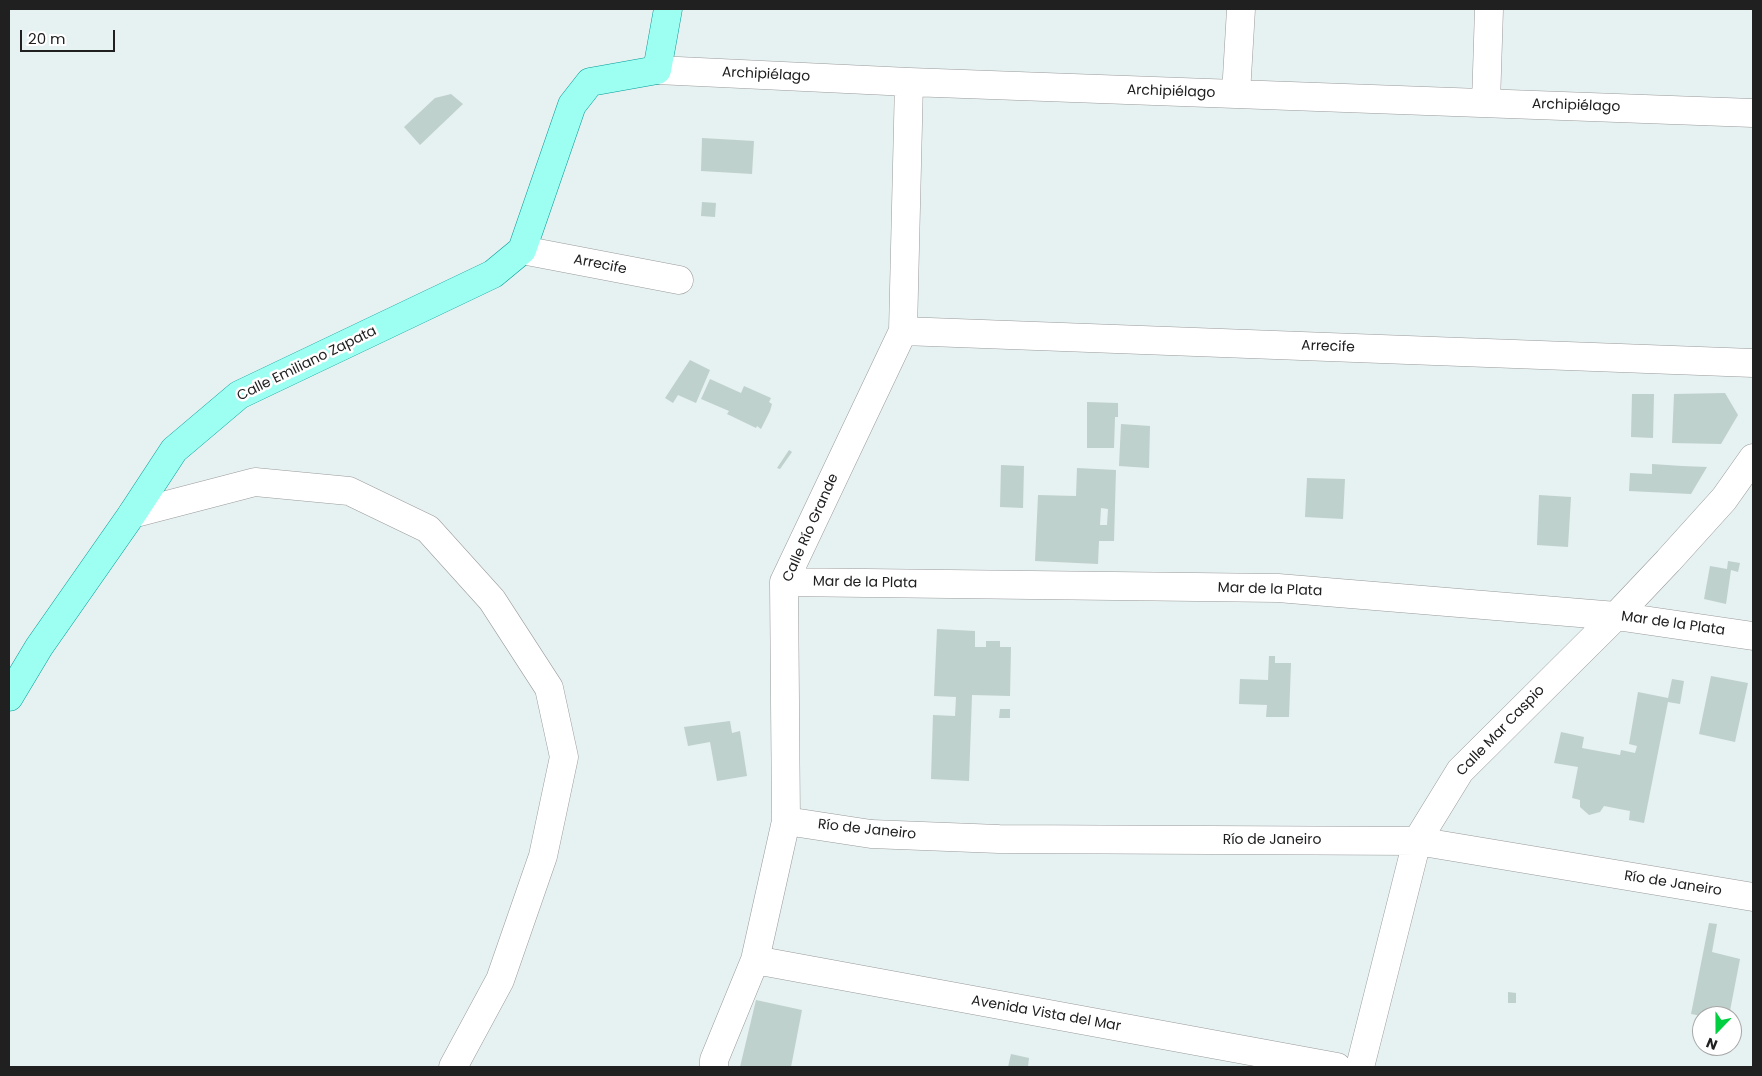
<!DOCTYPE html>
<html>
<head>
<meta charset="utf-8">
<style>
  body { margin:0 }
  #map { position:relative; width:1762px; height:1076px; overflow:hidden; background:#e6f1f1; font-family:Poppins,sans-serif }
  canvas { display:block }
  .frame { position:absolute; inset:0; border:10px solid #202020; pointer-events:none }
  .north { position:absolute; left:1692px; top:1006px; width:50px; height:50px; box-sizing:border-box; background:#fff; border:1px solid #a6a6a6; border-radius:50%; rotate:202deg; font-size:14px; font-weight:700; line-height:20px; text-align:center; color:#202020 }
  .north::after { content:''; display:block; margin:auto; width:18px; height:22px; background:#00d03f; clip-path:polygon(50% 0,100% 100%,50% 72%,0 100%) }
  .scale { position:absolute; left:20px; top:30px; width:95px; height:22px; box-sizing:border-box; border:2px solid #202020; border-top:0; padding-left:6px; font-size:15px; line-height:18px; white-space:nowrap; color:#202020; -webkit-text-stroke:4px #fff; paint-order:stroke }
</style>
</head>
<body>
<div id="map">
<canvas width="1762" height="1076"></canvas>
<div class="frame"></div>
<div class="north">N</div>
<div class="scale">20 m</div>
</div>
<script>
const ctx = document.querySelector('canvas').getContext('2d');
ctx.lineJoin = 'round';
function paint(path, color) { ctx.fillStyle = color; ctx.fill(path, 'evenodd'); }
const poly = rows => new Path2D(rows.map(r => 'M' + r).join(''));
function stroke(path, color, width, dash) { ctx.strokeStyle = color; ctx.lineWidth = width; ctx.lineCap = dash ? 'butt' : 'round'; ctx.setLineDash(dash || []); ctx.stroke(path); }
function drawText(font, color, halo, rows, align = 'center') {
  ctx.font = font + ' Poppins,sans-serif'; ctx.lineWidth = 5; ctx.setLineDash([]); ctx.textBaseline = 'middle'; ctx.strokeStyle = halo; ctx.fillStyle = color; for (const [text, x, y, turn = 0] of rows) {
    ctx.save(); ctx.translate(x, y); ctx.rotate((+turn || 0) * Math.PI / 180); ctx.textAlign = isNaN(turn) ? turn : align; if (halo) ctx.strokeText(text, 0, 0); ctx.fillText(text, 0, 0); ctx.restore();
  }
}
paint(poly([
  [451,94,463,104,420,145,404,127,435,98],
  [702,138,754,141,752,174,701,171],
  [702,202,716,203,715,217,701,216],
  [690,360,710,370,696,403,678,395,673,403,665,398],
  [710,379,741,393,744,386,771,398,769,402,772,404,770,411,761,429,757,426,756,428,727,414,729,411,701,399],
  [1725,393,1738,415,1721,444,1672,443,1674,394],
  [1632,394,1654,394,1653,438,1631,437],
  [1087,402,1118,403,1118,417,1115,417,1114,448,1087,448],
  [1121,424,1150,426,1149,468,1119,466],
  [789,450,792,452,780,469,777,468],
  [1652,464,1682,466,1707,467,1691,494,1629,491,1630,473,1652,474],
  [1001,465,1024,466,1023,508,1000,507],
  [1077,468,1116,470,1114,541,1099,541,1098,564,1035,561,1038,495,1076,496],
  [1101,508,1108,509,1107,525,1100,525],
  [1307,478,1345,479,1343,519,1305,517],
  [1539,495,1571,497,1568,547,1537,545],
  [1728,561,1740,563,1738,572,1731,570,1726,604,1704,599,1710,566,1727,569],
  [937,629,975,631,975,647,986,647,986,641,1000,641,1000,647,1011,647,1010,696,972,695,969,781,931,779,933,715,955,716,956,697,934,696],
  [1269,656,1275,656,1275,663,1291,663,1289,717,1266,717,1267,705,1239,704,1240,679,1268,680],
  [1711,676,1748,683,1735,742,1699,734],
  [1672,679,1684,681,1680,704,1668,702,1644,823,1629,820,1630,811,1604,806,1600,812,1589,815,1580,807,1580,800,1572,798,1578,767,1554,763,1561,732,1584,737,1582,748,1620,755,1621,750,1635,753,1637,746,1629,744,1638,692,1668,698],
  [1000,709,1010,709,1010,718,999,718],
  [730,721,732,733,740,731,747,776,717,781,710,742,688,746,684,727],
  [1709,923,1717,924,1712,952,1740,959,1729,1016,1702,1016,1691,1014],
  [1508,992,1516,993,1516,1003,1508,1003],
  [756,1000,802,1010,791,1067,740,1067],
  [1011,1054,1029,1058,1028,1067,1008,1067]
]), '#bfd1cc');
const minor = poly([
  [657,70,909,82,1753,113],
  [1236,94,1241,9],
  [1486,103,1489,9],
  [522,250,679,280],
  [903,331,1753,363],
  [132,514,255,482,349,491,428,529,492,600,549,688,564,757,543,856,500,980,453,1067],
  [784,582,1278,588,1616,616,1753,636],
  [786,821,871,834,999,839,1417,841,1753,897],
  [755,960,1337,1067],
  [714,1067,714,1060,755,960,786,821,784,582,903,331,909,82],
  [1360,1067,1417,841,1460,771,1616,616,1668,561,1724,499,1753,458]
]);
const major = poly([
  [9,697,39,647,132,514,174,450,239,395,493,274,522,250,572,105,590,82,657,70,668,9]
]);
stroke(minor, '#9a9a9a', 29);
stroke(major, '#009c97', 29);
stroke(minor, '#fff', 28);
stroke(major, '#9dfff2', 28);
drawText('14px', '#202020', '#fff', [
  ["Archipiélago",766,75,3],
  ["Archipiélago",1171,92,2],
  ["Archipiélago",1576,106,2],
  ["Arrecife",600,265,11],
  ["Arrecife",1328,347,2],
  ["Calle Emiliano Zapata",307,364,-26],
  ["Calle Río Grande",811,528,-66],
  ["Mar de la Plata",865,583,1],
  ["Mar de la Plata",1270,590,2],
  ["Mar de la Plata",1673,624,8],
  ["Calle Mar Caspio",1501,731,-46],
  ["Río de Janeiro",867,830,6],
  ["Río de Janeiro",1272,840],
  ["Río de Janeiro",1673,884,9],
  ["Avenida Vista del Mar",1046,1014,10]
]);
</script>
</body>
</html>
